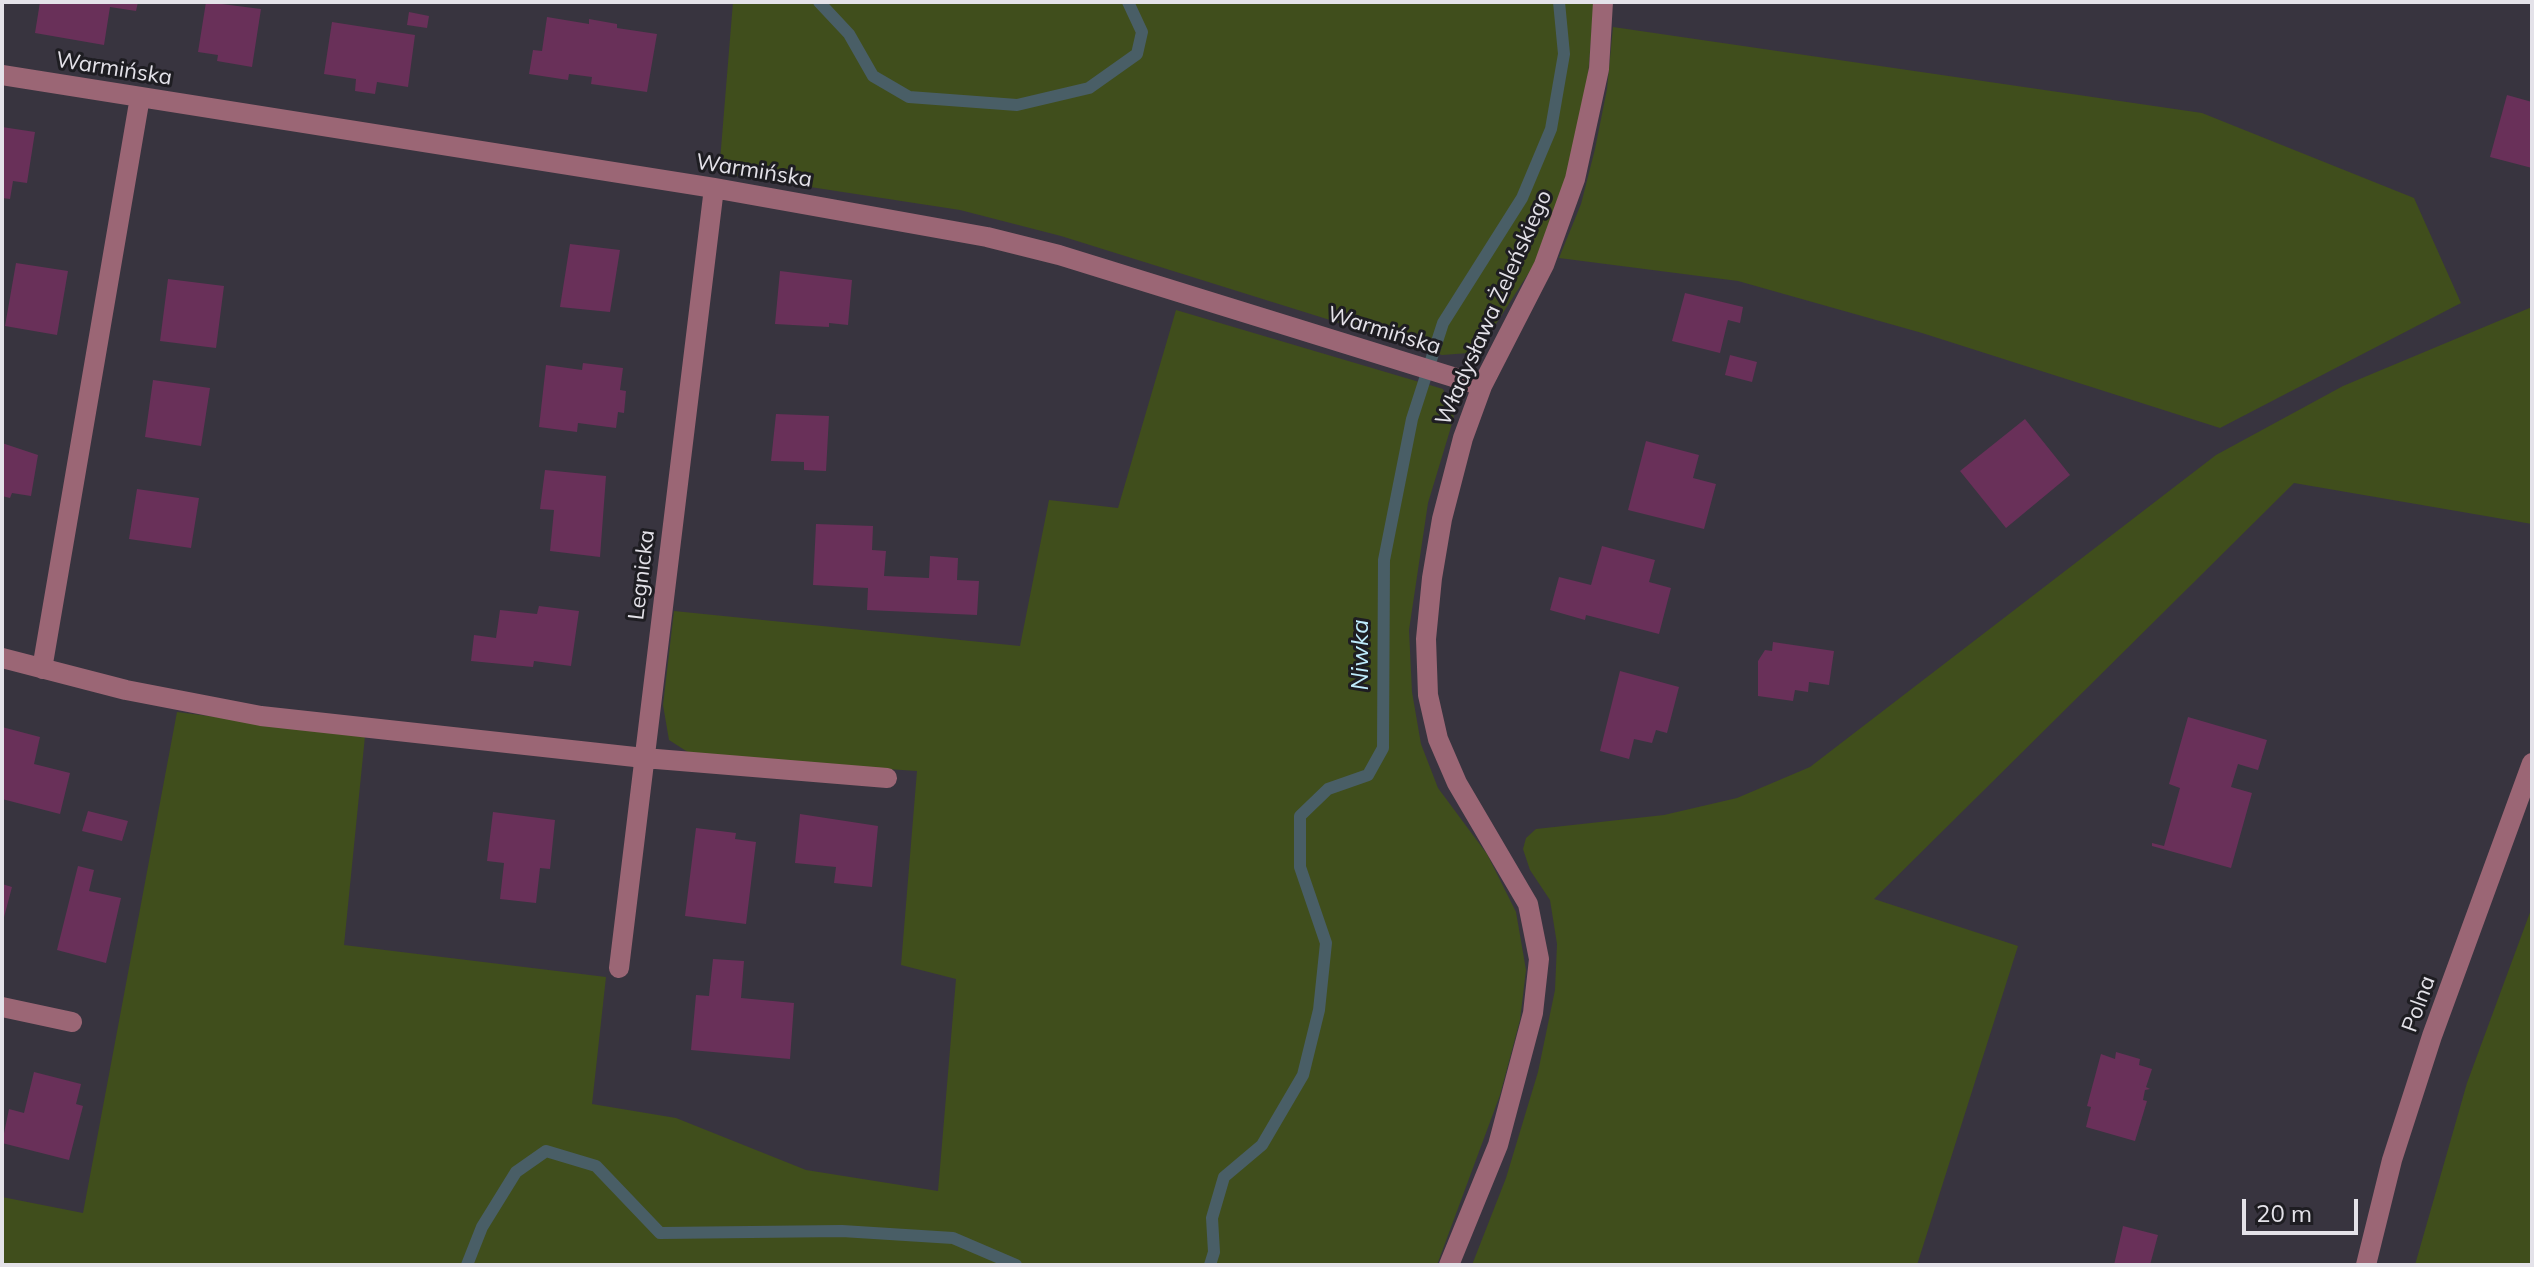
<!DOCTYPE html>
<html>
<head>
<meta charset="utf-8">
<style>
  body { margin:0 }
  #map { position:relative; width:2534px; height:1267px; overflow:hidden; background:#38343f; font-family:Mulish,sans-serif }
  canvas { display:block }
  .frame { position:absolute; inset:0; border:4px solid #e4e2e9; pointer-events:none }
  .scale { position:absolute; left:2242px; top:1199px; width:116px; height:36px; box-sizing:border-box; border:4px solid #e4e2e9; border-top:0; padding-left:10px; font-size:24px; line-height:28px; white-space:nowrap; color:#e4e2e9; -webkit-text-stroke:6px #1e1d22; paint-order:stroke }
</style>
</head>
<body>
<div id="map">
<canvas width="2534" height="1267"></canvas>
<div class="frame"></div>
<div class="scale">20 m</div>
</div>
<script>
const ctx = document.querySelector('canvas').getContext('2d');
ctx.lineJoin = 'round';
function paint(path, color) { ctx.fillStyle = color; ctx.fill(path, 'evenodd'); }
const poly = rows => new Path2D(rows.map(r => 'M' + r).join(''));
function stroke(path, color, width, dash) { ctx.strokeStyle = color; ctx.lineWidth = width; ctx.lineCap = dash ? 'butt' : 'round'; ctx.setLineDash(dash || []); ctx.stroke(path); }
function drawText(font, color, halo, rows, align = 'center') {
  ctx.font = font + ' Mulish,sans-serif'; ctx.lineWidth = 6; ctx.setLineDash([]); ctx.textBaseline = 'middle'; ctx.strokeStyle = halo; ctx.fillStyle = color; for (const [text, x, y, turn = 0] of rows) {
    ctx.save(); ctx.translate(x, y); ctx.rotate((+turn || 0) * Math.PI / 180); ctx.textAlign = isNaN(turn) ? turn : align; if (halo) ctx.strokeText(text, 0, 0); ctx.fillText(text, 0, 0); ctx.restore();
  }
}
paint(poly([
  [733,2,1594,2,1586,101,1572,167,1535,263,1487,338,1469,353,1442,355,1061,236,960,210,719,173],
  [1613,27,2202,113,2414,198,2461,303,2220,428,1922,333,1738,281,1559,258,1581,204,1595,149,1607,89],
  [2532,307,2532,524,2294,483,1874,899,2018,946,1917,1265,1472,1265,1506,1178,1538,1072,1555,990,1557,944,1550,900,1530,870,1523,849,1526,838,1536,829,1664,815,1737,798,1810,767,2216,455,2343,386],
  [1176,310,1443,389,1454,417,1428,503,1409,630,1412,692,1421,744,1438,788,1487,854,1516,912,1526,970,1520,1020,1500,1095,1437,1265,2,1265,2,1197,83,1213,177,712,365,736,344,945,606,977,592,1104,676,1118,806,1170,938,1191,956,979,901,965,917,771,694,756,669,740,663,705,674,611,1020,646,1049,500,1118,508],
  [2532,907,2532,1265,2415,1265,2467,1083]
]), '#404e1c');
stroke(poly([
  [819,2,849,34,873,76,909,97,1017,105,1089,88,1137,54,1142,32,1128,2],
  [467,1265,482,1227,516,1172,546,1151,596,1166,660,1233,842,1231,953,1238,1016,1265],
  [1210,1265,1214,1252,1212,1218,1224,1177,1262,1145,1303,1075,1319,1010,1326,943,1300,867,1300,816,1328,789,1368,775,1383,748,1384,560,1412,419,1443,323,1522,198,1551,129,1564,54,1559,2]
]), '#495e66', 12);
paint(poly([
  [40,2,138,2,136,11,110,7,104,45,35,33],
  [206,2,261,9,252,67,217,61,218,55,198,52],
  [409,12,429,16,427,28,407,25],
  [547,17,589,24,589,19,617,24,617,28,657,34,647,92,591,84,592,77,569,74,568,80,529,74,533,50,542,51],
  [332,22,415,35,408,87,377,82,375,94,355,91,356,79,324,74],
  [2507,95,2532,102,2532,168,2490,157],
  [2,127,35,132,27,183,13,181,10,199,2,198],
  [570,244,620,250,610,312,560,307],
  [16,263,68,271,57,335,5,326],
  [780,271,852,280,848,325,829,323,829,327,775,324],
  [168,279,224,286,216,348,160,341],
  [1685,293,1743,307,1740,323,1728,320,1720,353,1672,341],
  [1730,355,1757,362,1752,382,1725,375],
  [583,363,623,368,620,390,626,391,624,413,618,412,616,428,578,423,577,432,539,427,546,365,582,370],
  [153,380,210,388,201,446,145,437],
  [776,414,829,416,826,471,804,470,804,462,771,461],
  [2025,419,2070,475,2006,528,1960,471],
  [1646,441,1699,455,1693,478,1716,484,1704,529,1628,510],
  [2,443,38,455,31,496,12,493,10,498,2,496],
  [545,470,606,476,600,557,550,551,554,510,540,509],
  [137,489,199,498,191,548,129,539],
  [816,524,873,526,872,550,886,551,884,576,929,578,930,556,958,558,957,580,979,581,977,615,867,610,868,588,813,585],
  [1602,546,1655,560,1649,582,1671,588,1659,634,1586,615,1585,620,1550,610,1559,577,1591,585],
  [539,606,579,611,571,666,534,661,533,667,471,661,474,635,496,638,500,610,537,614],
  [1773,642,1834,651,1829,685,1809,682,1808,692,1795,690,1793,701,1758,696,1758,661,1765,650,1772,651],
  [1620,671,1679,687,1667,733,1656,730,1652,743,1634,739,1629,759,1600,751],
  [2188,717,2267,740,2258,770,2238,764,2231,787,2252,793,2231,868,2152,846,2152,843,2164,846,2180,788,2169,784],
  [2,727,40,737,34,764,70,773,60,814,2,799],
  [88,811,128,821,122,841,82,831],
  [493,812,555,820,550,869,540,868,536,903,500,899,504,863,487,861],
  [800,814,878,826,872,887,834,883,836,867,795,863],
  [696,828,736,833,735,839,756,842,746,924,685,916],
  [78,866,94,870,89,891,121,898,106,963,57,950],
  [2,884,12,887,3,921,2,921],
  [713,959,744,961,741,998,794,1003,790,1059,691,1050,696,995,709,996],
  [2116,1052,2140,1059,2139,1065,2152,1069,2146,1087,2150,1089,2145,1090,2143,1100,2147,1101,2135,1141,2086,1127,2091,1107,2087,1106,2101,1054,2115,1059],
  [34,1072,81,1084,76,1104,83,1106,69,1160,2,1143,9,1109,24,1113],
  [2123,1226,2158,1235,2150,1265,2114,1265]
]), '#693059');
stroke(poly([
  [2,75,714,188,987,237,1059,255,1482,386],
  [2,658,126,690,261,716,644,758,887,778],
  [42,669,140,97],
  [619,968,714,188],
  [2,1007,72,1022],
  [1449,1265,1498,1145,1533,1013,1539,959,1528,904,1457,783,1438,739,1428,695,1426,639,1432,578,1442,519,1463,438,1482,386,1544,265,1575,179,1599,69,1603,2],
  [2366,1265,2392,1160,2432,1036,2532,763]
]), '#9b6675', 20);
drawText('22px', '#e4e2e9', '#1e1d22', [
  ["Warmińska",114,69,9],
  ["Warmińska",754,171,9],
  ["Władysława Żeleńskiego",1494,308,-66],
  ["Warmińska",1384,331,17],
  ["Legnicka",642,575,-83],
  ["Polna",2419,1004,-70]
]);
drawText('italic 24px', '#bfecfc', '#1e1d22', [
  ["Niwka",1361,655,-90]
]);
</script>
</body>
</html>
